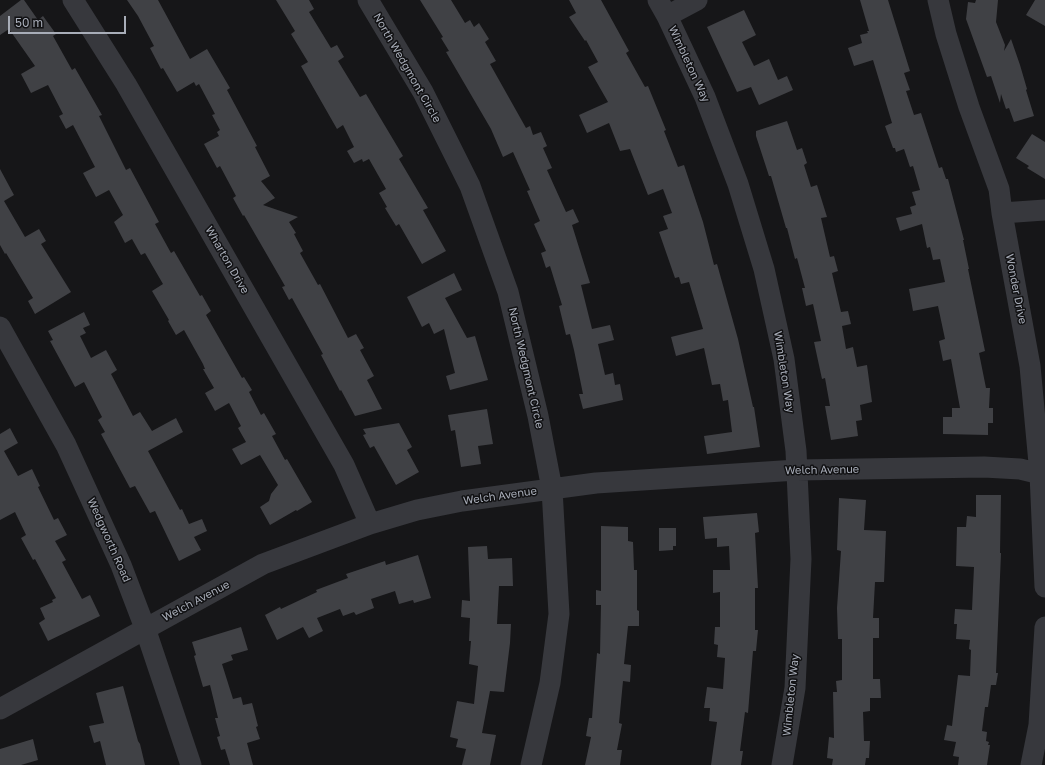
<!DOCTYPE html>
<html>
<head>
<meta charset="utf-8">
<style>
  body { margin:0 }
  #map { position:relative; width:1045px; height:765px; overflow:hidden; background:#161618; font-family:"Golos Text",sans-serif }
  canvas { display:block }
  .scale { position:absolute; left:8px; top:16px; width:118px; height:18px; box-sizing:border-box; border:2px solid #a8adb8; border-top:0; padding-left:5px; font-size:12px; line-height:14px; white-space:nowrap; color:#a8adb8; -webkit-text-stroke:3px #111113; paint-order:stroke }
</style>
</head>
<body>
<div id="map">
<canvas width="1045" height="765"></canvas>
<div class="scale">50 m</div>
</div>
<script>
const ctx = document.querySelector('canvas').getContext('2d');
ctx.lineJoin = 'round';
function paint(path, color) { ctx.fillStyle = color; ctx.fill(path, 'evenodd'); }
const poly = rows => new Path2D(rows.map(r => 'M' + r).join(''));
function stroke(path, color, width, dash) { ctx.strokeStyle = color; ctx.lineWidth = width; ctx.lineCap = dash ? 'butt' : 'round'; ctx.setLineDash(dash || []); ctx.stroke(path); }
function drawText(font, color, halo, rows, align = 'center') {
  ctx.font = font + ' "Golos Text",sans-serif'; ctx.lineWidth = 3; ctx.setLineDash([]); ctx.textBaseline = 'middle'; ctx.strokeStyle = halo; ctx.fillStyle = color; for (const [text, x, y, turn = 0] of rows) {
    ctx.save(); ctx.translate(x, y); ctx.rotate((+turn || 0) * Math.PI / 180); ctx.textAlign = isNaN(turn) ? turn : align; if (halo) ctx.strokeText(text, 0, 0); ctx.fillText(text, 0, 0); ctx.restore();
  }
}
paint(poly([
  [21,0,24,0,38,20,43,16,56,34,53,36,72,70,75,68,102,115,99,116,126,170,130,168,159,222,155,224,171,253,174,251,200,296,202,295,211,311,206,315,242,378,244,377,252,390,249,392,261,415,264,413,276,434,272,436,285,460,287,459,312,502,297,511,296,510,270,525,260,507,269,501,271,494,278,485,260,455,241,465,232,449,246,442,238,428,241,426,229,403,215,411,205,393,214,388,203,369,205,369,203,364,184,330,176,335,168,321,169,320,152,291,163,284,145,253,141,255,132,239,125,243,114,222,123,215,109,190,96,197,83,173,95,167,73,125,66,129,59,116,63,114,48,85,31,93,21,74,35,66,9,29,0,35,0,16],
  [127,0,158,0,190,59,207,49,230,88,227,90,257,146,255,147,270,176,261,181,275,198,263,205,298,217,289,222,296,233,294,234,303,251,300,253,318,285,320,284,348,338,356,334,364,348,360,350,374,376,367,380,382,409,355,416,341,390,340,391,321,355,323,354,302,316,292,298,289,300,282,287,285,286,244,215,243,216,233,198,236,196,220,166,217,168,204,144,219,136,217,132,220,130,212,115,215,114,199,84,196,86,194,82,177,92,163,68,161,69,150,48,154,46,138,16],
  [276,0,309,0,314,9,309,12,331,48,337,45,344,57,338,61,360,97,366,94,403,156,399,159,428,208,423,210,446,251,422,264,399,224,396,226,385,208,387,207,379,193,386,189,369,159,363,162,362,159,354,163,347,151,354,147,343,125,337,129,301,66,308,62,291,34,295,31],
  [420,0,451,0,465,23,470,20,474,27,479,23,489,39,485,42,496,61,490,64,526,128,530,126,533,135,541,132,547,146,543,148,552,168,547,170,566,212,573,209,579,222,572,225,590,283,581,285,592,329,610,325,614,340,598,344,605,375,613,373,615,385,620,384,623,400,583,409,579,394,583,394,574,350,570,334,566,335,559,306,562,305,550,266,546,268,541,253,546,251,534,224,540,221,527,191,530,190,513,152,503,157,491,129,446,52,449,51,441,38,443,37],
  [569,0,601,0,629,51,626,53,645,87,648,86,666,130,664,131,678,167,684,165,703,222,714,265,717,264,738,339,753,407,754,407,760,447,707,454,704,436,732,432,728,400,723,401,720,384,712,385,704,348,676,356,671,337,703,329,689,282,681,284,679,277,675,278,659,232,668,229,663,216,672,213,663,189,648,195,630,149,620,151,609,123,587,133,579,115,608,102,588,67,598,62,586,40,585,41,569,17,576,13],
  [860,0,888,0,910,71,904,73,910,90,906,91,914,115,921,113,939,168,942,167,946,179,948,179,964,240,963,240,969,269,968,269,985,351,979,353,986,388,990,388,989,408,993,408,993,423,988,423,988,435,943,434,943,417,952,417,952,408,960,408,951,359,943,361,939,341,945,339,938,306,913,311,909,289,945,282,940,259,933,260,930,247,927,248,922,224,900,231,896,218,912,214,910,207,916,205,912,192,920,190,913,166,910,167,904,149,896,152,895,148,893,148,885,126,892,123,873,60,854,66,848,48,862,43,860,35,868,33,867,31,869,31],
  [976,0,998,0,996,22,1005,45,1004,51,1011,39,1020,65,1027,89,1026,90,1034,116,1014,122,1009,108,1006,109,1001,94,1000,103,991,76,987,77,966,19,968,2,975,3],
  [1035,0,1045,0,1045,26,1026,15],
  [744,10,756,35,742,42,754,66,769,59,778,80,787,76,793,90,759,105,751,87,737,92,707,27],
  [787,121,797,150,802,148,807,163,804,165,811,187,817,185,827,217,821,218,830,257,834,256,838,271,832,273,841,312,848,311,851,324,842,326,846,349,853,347,857,367,867,365,872,402,860,405,862,420,856,421,858,436,831,440,825,406,830,406,825,378,822,379,814,342,821,341,813,304,806,306,802,288,805,288,797,258,795,259,787,228,786,228,771,176,769,176,756,136,756,131],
  [1032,134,1045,142,1045,179,1027,168,1029,166,1016,158],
  [0,169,14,195,4,201,25,237,39,229,46,241,41,244,71,292,35,314,28,301,33,298,6,253,5,254,0,245],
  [454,273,462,290,445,298,467,338,475,336,488,380,450,390,446,376,455,373,444,329,434,334,429,323,422,327,407,297],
  [84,312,90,325,83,328,86,333,80,336,91,358,106,350,117,370,111,374,133,416,140,412,152,431,176,418,183,432,148,451,180,510,182,509,189,524,202,519,207,531,194,537,201,550,179,561,155,511,150,513,135,486,130,488,101,434,105,432,98,420,102,417,84,382,75,387,50,341,53,340,48,331],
  [487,409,493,444,478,446,481,464,461,467,455,430,451,431,448,415],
  [399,423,412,447,407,450,419,472,396,485,374,446,370,448,363,435,366,434,363,429],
  [10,428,18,443,4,451,18,476,32,469,40,486,38,487,54,520,58,518,67,535,55,541,66,560,62,562,82,599,90,595,100,616,48,641,39,623,45,619,40,608,53,602,52,600,56,598,35,559,33,560,21,538,26,535,15,512,0,520,0,434],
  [976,495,1001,495,1000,553,1001,553,996,673,998,673,996,685,991,685,988,707,985,707,982,731,987,732,986,741,989,742,988,745,990,745,987,765,958,765,959,757,953,756,956,742,944,740,947,725,952,726,958,675,970,676,971,650,969,649,970,640,956,639,957,624,954,624,955,609,972,610,974,567,956,566,957,527,966,527,967,516,976,517],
  [839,498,866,500,864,530,886,531,884,582,875,582,873,618,879,618,879,638,873,638,873,679,880,679,881,698,870,698,870,711,863,712,864,741,870,741,869,758,866,758,865,765,832,765,833,759,827,758,829,737,834,738,833,692,837,692,836,681,842,680,842,639,838,639,837,608,841,551,837,550],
  [757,513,759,532,755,533,758,588,755,588,755,630,758,630,756,651,753,651,748,713,745,712,740,751,743,751,741,765,711,765,717,722,709,721,710,708,704,708,707,687,723,689,725,658,717,657,718,645,714,644,715,627,720,627,720,592,713,593,713,570,730,570,729,546,717,547,717,538,705,539,703,517],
  [601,526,628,527,628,541,633,542,634,570,637,570,637,610,639,611,639,626,628,626,624,664,631,665,630,682,623,681,619,723,622,724,617,750,622,750,620,765,585,765,591,737,586,736,589,718,592,718,597,653,600,654,601,605,596,605,596,590,601,591],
  [659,528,676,528,676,546,673,546,673,550,659,551],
  [487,546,488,559,512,558,513,586,499,586,497,624,511,624,510,643,504,692,490,691,482,733,496,735,490,765,462,765,466,749,456,747,458,739,450,737,457,701,474,704,478,666,469,664,471,641,469,641,470,618,461,617,462,600,470,601,468,547],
  [418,555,431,598,414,603,413,600,399,604,395,591,371,599,374,608,356,615,354,612,343,616,340,609,317,618,323,631,309,638,303,627,277,640,265,615,280,607,281,609,317,592,316,590,348,578,346,574,385,561,386,565],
  [241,627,248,650,231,655,233,660,222,664,233,699,241,697,243,705,252,703,258,726,256,727,260,739,247,743,253,765,230,765,225,749,221,750,217,737,220,736,215,718,218,718,210,685,203,687,194,656,196,655,192,642],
  [123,686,138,741,140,744,145,765,106,765,100,741,94,743,89,726,104,723,96,693],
  [33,739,38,760,21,765,0,765,0,749]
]), '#404145');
stroke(poly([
  [73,0,126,84,344,465,370,524],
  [368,0,423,92,470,186,508,292,538,416,552,489,559,614,550,683,531,765],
  [658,0,667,16,705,97,738,184,764,269,784,359,796,451,801,559,795,688,782,765],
  [938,0,946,34,969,107,999,189,1002,213,1030,366,1040,474,1045,587],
  [667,16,697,0],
  [1002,213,1045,210],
  [0,327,66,445,121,565,145,628,191,765],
  [0,709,263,564,370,524,417,510,462,501,596,483,797,470,984,467,1020,469,1045,475],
  [1031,765,1039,725,1045,627]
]), '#37383d', 21);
drawText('11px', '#a8adb8', '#111113', [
  ["Wimbleton Way",689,64,65],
  ["North Wedgmont Circle",407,68,60],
  ["Wharton Drive",227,260,60],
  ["Wonder Drive",1016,289,79],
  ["North Wedgmont Circle",526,368,77],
  ["Wimbleton Way",784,372,81],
  ["Welch Avenue",822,470,-1],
  ["Welch Avenue",500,496,-8],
  ["Wedgworth Road",109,540,66],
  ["Welch Avenue",196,601,-28],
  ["Wimbleton Way",791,695,-84]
]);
</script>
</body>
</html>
